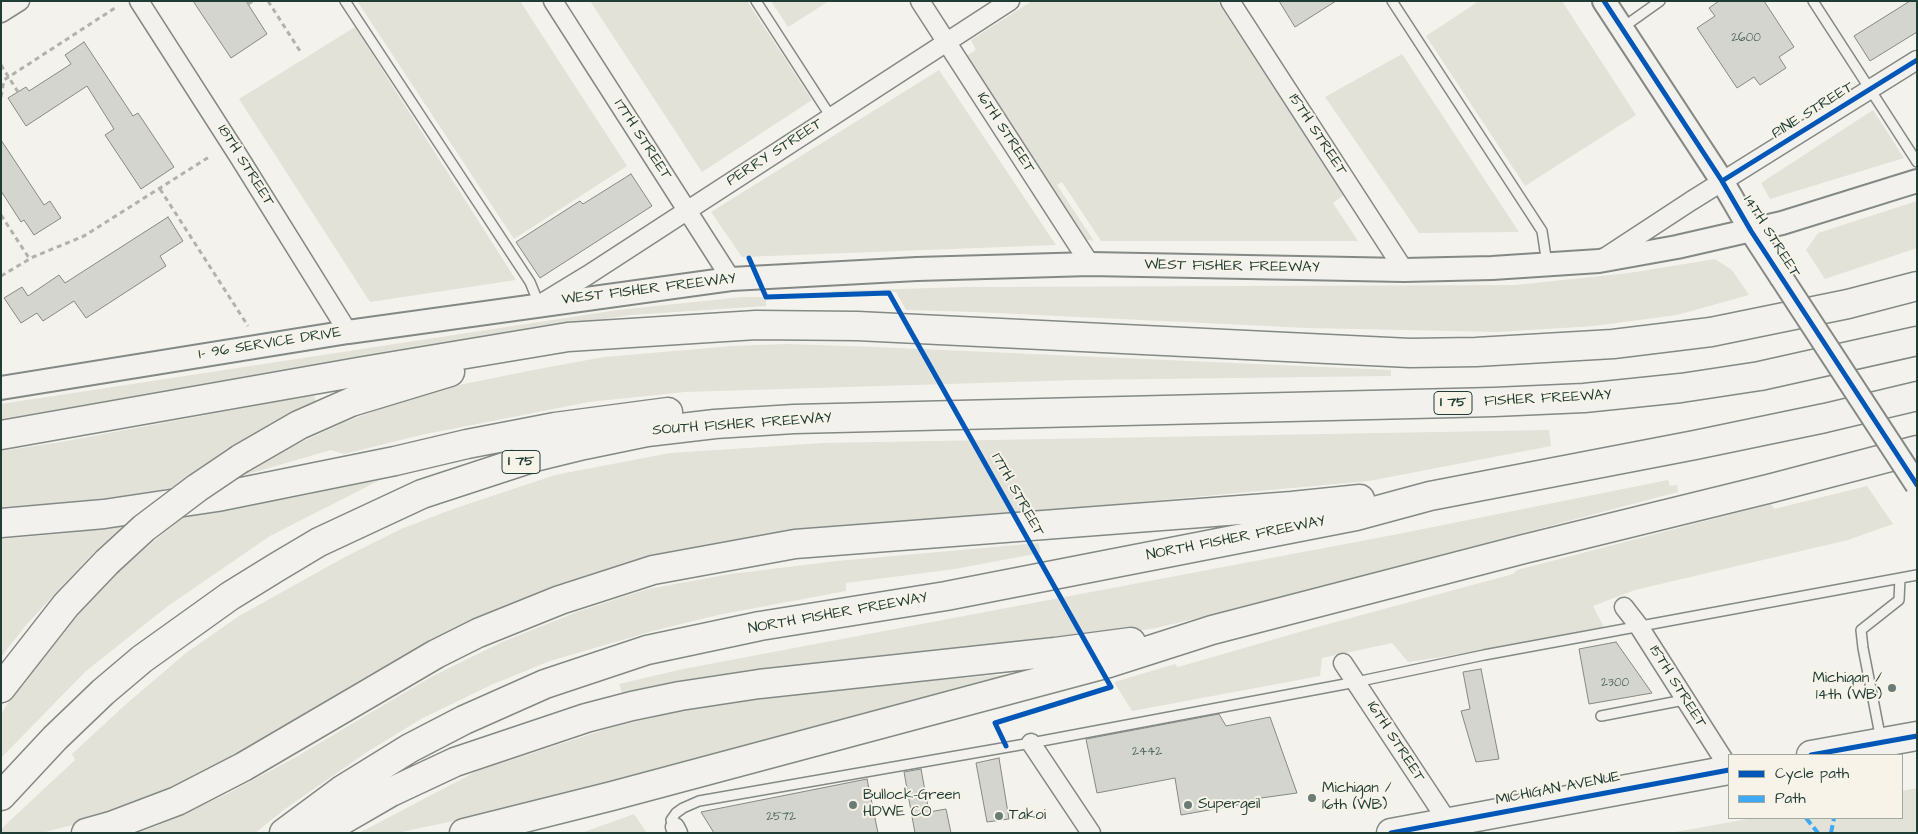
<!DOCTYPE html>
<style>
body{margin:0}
#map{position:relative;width:1918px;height:834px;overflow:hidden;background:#f4f2ec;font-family:"Architects Daughter",sans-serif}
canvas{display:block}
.frame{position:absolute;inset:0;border:2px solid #1f3d34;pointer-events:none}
.legend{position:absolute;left:1728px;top:754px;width:175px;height:65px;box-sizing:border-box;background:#f7f3e8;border:1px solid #a1aaa0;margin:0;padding:6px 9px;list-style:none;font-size:15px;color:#1f3d34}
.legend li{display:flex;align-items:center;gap:10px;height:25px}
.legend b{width:25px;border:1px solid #a1aaa0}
</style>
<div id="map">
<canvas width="1918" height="834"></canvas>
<div class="frame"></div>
<ul class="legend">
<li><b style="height:6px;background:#0057b8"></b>Cycle path</li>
<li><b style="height:6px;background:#3fa9f5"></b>Path</li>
</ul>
</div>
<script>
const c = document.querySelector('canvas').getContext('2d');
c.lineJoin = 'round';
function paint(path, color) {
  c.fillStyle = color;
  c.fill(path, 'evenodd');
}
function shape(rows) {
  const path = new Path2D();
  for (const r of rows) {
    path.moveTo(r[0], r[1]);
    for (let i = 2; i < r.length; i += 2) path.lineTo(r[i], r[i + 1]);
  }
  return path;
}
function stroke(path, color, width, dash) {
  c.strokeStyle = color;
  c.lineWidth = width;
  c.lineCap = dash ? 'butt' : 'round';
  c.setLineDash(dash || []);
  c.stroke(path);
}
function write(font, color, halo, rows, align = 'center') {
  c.font = font + ' "Architects Daughter",sans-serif';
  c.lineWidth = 4;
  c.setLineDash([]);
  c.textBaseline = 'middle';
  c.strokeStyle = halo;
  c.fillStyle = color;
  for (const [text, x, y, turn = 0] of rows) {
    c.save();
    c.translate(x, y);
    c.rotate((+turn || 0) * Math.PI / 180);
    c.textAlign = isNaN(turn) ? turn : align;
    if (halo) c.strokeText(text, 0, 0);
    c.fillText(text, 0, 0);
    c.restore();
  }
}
const green = shape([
 [357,1,520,1,627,166,514,239],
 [590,1,747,1,812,100,702,172],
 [771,1,829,1,788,27],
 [1032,1,1217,1,1344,195,1333,203,1358,241,1101,241,1062,182,1057,185,1094,241,1084,239,965,57,976,50,971,40],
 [1479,1,1562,1,1636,115,1525,186,1426,36],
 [355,27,516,280,370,302,239,99],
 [1402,54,1519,232,1419,233,1325,97],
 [939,70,1056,245,742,257,711,212],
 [1873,110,1904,158,1770,199,1761,183],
 [1917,201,1917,248,1825,279,1806,250,1818,233],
 [1715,259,1732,270,1749,295,1677,315,1594,326,1498,332,1308,328,975,312,906,310,896,292,832,293,832,291,966,287,1515,285,1629,273],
 [742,297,766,297,766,306,631,315,506,333,437,347,1,423,1,404,618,310],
 [787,344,876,347,1391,370,1391,376,1078,380,685,392,589,402,421,435,344,454,331,450,238,477,280,452,343,423,401,401,454,386,533,370,604,357,733,346],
 [314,395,316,403,225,453,175,487,125,496,50,504,1,507,1,451,61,442],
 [1549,430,1551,446,1369,481,974,517,662,554,558,584,446,633,360,680,225,763,140,801,85,822,41,833,1,833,1,829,75,760,72,754,125,705,186,653,239,616,345,557,401,529,453,509,555,475,670,453,823,443],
 [397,474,382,479,270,536,168,606,86,671,1,758,1,714,29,671,59,631,113,576,185,515,313,494,311,486],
 [1668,480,1670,486,1677,485,1678,492,1232,610,1156,628,1068,642,858,665,786,666,714,676,622,693,619,684,683,669,1393,535],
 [1867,486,1893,524,1848,540,1635,590,1593,606,1605,629,1480,651,1408,662,1392,643,1322,658,1320,676,1132,711,1114,682,1175,664,1178,667,1310,629,1513,574,1517,570,1771,504,1774,509],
 [125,524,93,553,27,624,1,657,1,539,70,533],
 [1039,543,1040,553,955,569,846,583,846,591,718,615,653,631,550,661,491,685,421,719,367,752,285,809,255,833,137,833,159,825,227,794,296,757,431,677,502,642,577,612,648,589,730,574,837,561],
 [1010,674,1012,682,506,810,397,833,359,833,477,771,610,728,687,709,859,684,902,683],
 [1917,788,1917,833,1670,833,1753,818,1902,818,1902,791],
 [634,814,647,833,581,833]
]);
const building = shape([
 [193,1,246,1,267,34,231,58,193,1],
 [1279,1,1336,1,1295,27,1279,1],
 [1719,1,1764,1,1794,47,1779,57,1786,68,1760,85,1754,77,1737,88,1697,28,1715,16,1709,8,1719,1],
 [1910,1,1917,1,1917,32,1870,61,1854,36,1910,1],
 [84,42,133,116,138,113,174,167,141,189,105,135,114,129,87,86,26,126,8,98,26,87,29,91,71,64,65,55,84,42],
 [1,140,44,205,50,201,61,218,34,235,24,220,21,222,1,191,1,140],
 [631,174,652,206,540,278,516,242,580,201,583,204,631,174],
 [168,217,183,241,160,256,166,266,86,318,74,301,43,321,37,313,21,323,4,298,22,287,28,296,59,275,65,283,168,217],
 [1616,642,1652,693,1589,704,1579,649,1616,642],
 [1481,669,1499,759,1476,762,1461,711,1470,709,1463,672,1481,669],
 [1219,714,1226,726,1270,717,1297,793,1254,799,1254,802,1181,815,1175,778,1097,793,1086,739,1219,714],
 [999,758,1009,819,987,822,976,763,999,758],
 [921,769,929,812,946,809,951,833,915,833,904,772,921,769],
 [867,779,878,833,714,833,701,812,867,779]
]);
const path = shape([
 [268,1,300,51],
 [248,4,253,1],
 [1,65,18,92],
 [1,97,4,80,118,6],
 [160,189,248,326],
 [1,215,29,258],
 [1,276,33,257,84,236,209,157]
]);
const service = shape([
 [345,1,530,282,539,304],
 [756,1,831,117],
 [1392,1,1542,231,1547,264],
 [1813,1,1917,162],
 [1622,28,1660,1],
 [1601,716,1684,700],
 [1881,740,1863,648,1861,630,1899,600,1900,578],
 [675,827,671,820,676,813,683,808,699,801,1031,743,1356,682,1484,655,1917,575]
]);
const minor = shape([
 [139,1,239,157,348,332],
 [553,1,731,279],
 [920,1,1090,264],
 [1230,1,1404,270],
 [1,13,20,1],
 [1604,258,1691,201,1917,60],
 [542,303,588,275,1010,1],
 [1624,607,1638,625,1729,768],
 [1343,663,1448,822],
 [1031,743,1091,833],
 [675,827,678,833]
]);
const tertiary = shape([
 [1604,1,1722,181,1751,231,1781,277],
 [1,388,348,332,731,279,917,269,1090,264,1404,270,1492,268,1599,261,1677,247,1782,223,1917,181]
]);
const primary = shape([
 [1811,755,1917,736],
 [1391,833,1729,770]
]);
const motorway = shape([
 [1,435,364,371,568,337,756,325,857,326,1410,353,1476,352,1613,344,1711,332,1848,304,1917,286],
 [240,459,299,425,351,402,450,372],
 [1,523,104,514,217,497,395,461,467,444,555,427,668,412],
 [1,688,66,605,107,562],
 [1,796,55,738,103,692,142,659,230,596,277,567,319,542,422,494,535,457,584,445,647,432,715,424,794,419,1494,402,1584,398,1681,388,1760,376,1917,341],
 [86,833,111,826,177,801,243,767,436,654,478,633,560,600,653,570,795,544,1292,506,1360,499],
 [284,833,342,790,410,748,464,720,545,684,647,650,760,626,946,596,1356,516,1430,496,1695,445,1825,418,1917,396],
 [320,833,391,792,455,762,586,718,632,706,680,696,759,684,1055,652,1131,642],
 [464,833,612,796,1109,663,1212,630,1524,549,1772,488,1917,450]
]);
const tertiaryBridge = shape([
 [1781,277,1917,485]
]);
const motorwayBridge = shape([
 [107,562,144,528,197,488,240,459]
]);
const quiet = shape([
 [1806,818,1818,833],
 [1831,833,1834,818]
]);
const cycleway = shape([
 [1604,1,1722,181,1751,231,1917,485],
 [1722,181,1917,60],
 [749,258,766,297,889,293,1111,687,995,723,1006,746],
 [1811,755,1917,736],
 [1391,833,1729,770]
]);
const markers = [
 [1892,688,5,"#6a7c74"],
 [1312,798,5,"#6a7c74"],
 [853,805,5,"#6a7c74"],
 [1188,805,5,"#6a7c74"],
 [999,816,5,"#6a7c74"]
];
const numberNames = [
 ["2600",1746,38],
 ["2300",1615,683],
 ["2442",1147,752],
 ["2572",781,817]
];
const shields = [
 [1453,403,38],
 [521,462,38]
];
const shieldNames = [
 ["I 75",1453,403],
 ["I 75",521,462]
];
const streetNames = [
 ["PINE STREET",1813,111,-32],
 ["16TH STREET",1005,133,57],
 ["15TH STREET",1317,135,57],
 ["17TH STREET",642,140,57],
 ["PERRY STREET",775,153,-33],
 ["18TH STREET",245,166,58],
 ["14TH STREET",1771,237,58],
 ["WEST FISHER FREEWAY",1232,267,1],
 ["WEST FISHER FREEWAY",649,290,-7],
 ["I- 96 SERVICE DRIVE",270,344,-9],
 ["FISHER FREEWAY",1548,399,-3],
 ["SOUTH FISHER FREEWAY",742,425,-4],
 ["17TH STREET",1017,495,61],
 ["NORTH FISHER FREEWAY",1236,539,-11],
 ["NORTH FISHER FREEWAY",838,614,-10],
 ["15TH STREET",1677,687,58],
 ["16TH STREET",1395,742,57],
 ["MICHIGAN AVENUE",1558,789,-11]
];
const poiNames = [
 ["Michigan /",1882,679,"right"],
 ["14th (WB)",1882,696,"right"],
 ["Michigan /",1322,789],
 ["16th (WB)",1322,806],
 ["Bullock-Green",863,796],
 ["HDWE CO",863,813],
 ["Supergeil",1198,805],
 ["Takoi",1009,816]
];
paint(green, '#e2e2d9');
paint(building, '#d5d5d0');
stroke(building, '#848985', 1);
stroke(service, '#848985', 12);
stroke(minor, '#848985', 21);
stroke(tertiary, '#848985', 26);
stroke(primary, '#848985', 31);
stroke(motorway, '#848985', 31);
stroke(path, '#b0b2ae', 3, [5, 4]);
stroke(service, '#f2f1ed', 9);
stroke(minor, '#f2f1ed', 18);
stroke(tertiary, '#f2f1ed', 22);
stroke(primary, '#f2f1ed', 28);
stroke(motorway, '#f2f1ed', 28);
stroke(tertiaryBridge, '#848985', 26, []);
stroke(motorwayBridge, '#848985', 31, []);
stroke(tertiaryBridge, '#f2f1ed', 22);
stroke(motorwayBridge, '#f2f1ed', 28);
stroke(quiet, '#3fa9f5', 4, [8, 4]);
stroke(cycleway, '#0057b8', 5);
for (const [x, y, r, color] of markers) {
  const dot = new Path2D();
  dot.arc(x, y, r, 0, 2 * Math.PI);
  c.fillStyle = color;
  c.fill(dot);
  stroke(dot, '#f7f3e8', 2);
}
write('12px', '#4c635b', null, numberNames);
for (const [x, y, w] of shields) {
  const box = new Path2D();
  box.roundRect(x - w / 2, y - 11.5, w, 23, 4);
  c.fillStyle = '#f7f3e8';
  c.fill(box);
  stroke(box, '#1f3d34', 1);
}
write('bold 14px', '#1f3d34', null, shieldNames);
write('15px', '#1f3d34', '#f7f3e8', streetNames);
write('15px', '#1f3d34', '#f7f3e8', poiNames, 'left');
</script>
